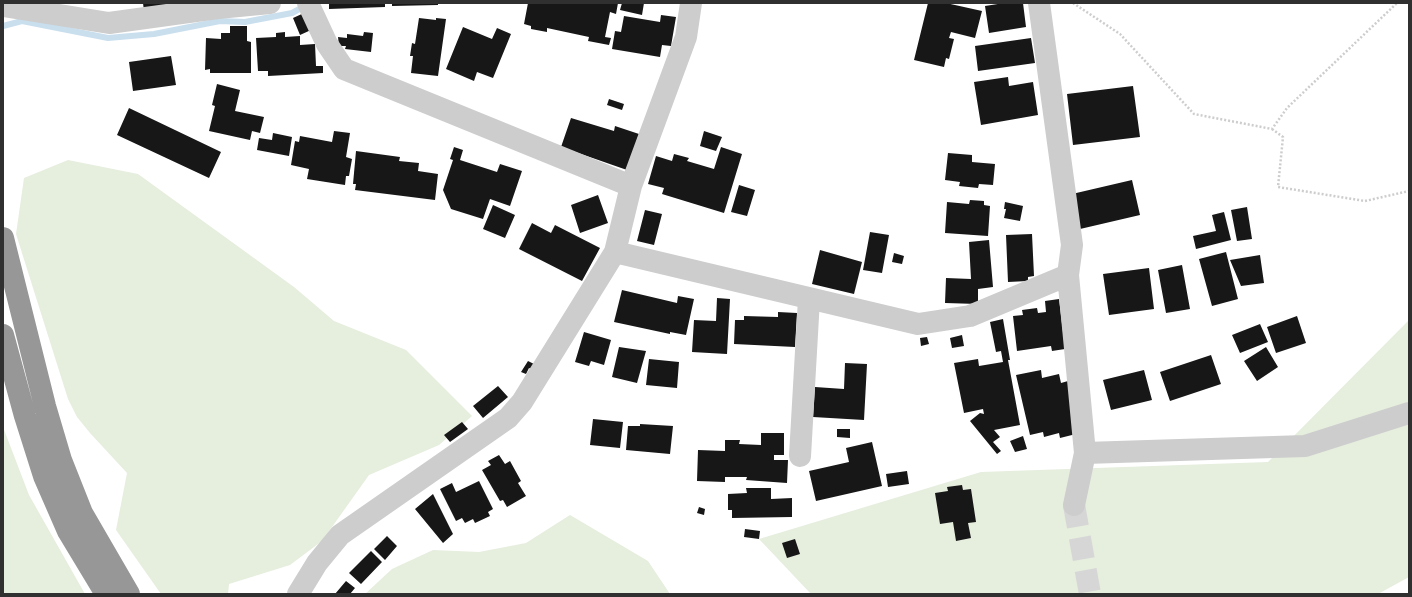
<!DOCTYPE html>
<style>
body{margin:0}
#map{position:relative;width:1412px;height:597px;overflow:hidden;background:#fff;font-family:Cabin,sans-serif}
canvas{display:block}
.frame{position:absolute;inset:0;border:4px solid #303030;pointer-events:none}
</style>
<div id="map">
<canvas width="1412" height="597"></canvas>
<div class="frame"></div>
</div>
<script>
const c = document.querySelector('canvas').getContext('2d');
c.lineJoin = 'round';
function paint(path, color) {
  c.fillStyle = color;
  c.fill(path, 'evenodd');
}
function shape(rows) {
  const path = new Path2D();
  for (const r of rows) {
    path.moveTo(r[0], r[1]);
    for (let i = 2; i < r.length; i += 2) path.lineTo(r[i], r[i + 1]);
  }
  return path;
}
function stroke(path, color, width, dash) {
  c.strokeStyle = color;
  c.lineWidth = width;
  c.lineCap = dash ? 'butt' : 'round';
  c.setLineDash(dash || []);
  c.stroke(path);
}
const green = shape([
 [68,160,138,174,294,287,334,321,406,350,472,416,439,445,369,475,322,541,290,565,229,584,228,594,161,594,116,530,127,473,90,433,77,417,68,399,16,234,24,178],
 [1409,320,1409,577,1378,594,811,594,759,539,981,472,1268,462],
 [3,427,29,495,85,594,3,594],
 [570,515,648,561,670,594,365,594,392,569,433,550,479,552,526,543]
]);
const stream = shape([
 [3,26,22,21,108,38,154,34,220,21,245,22,292,13,305,6]
]);
const building = shape([
 [143,3,175,3,144,11],
 [329,3,385,3,385,7,329,9],
 [392,3,438,3,438,5,392,6],
 [528,3,618,3,616,14,610,12,605,37,611,38,609,45,588,41,589,37,547,28,547,32,531,29,531,26,524,24],
 [622,3,644,3,642,15,620,10],
 [928,3,946,3,982,11,975,38,951,32,949,38,954,39,949,59,946,58,944,67,914,60],
 [1004,3,1023,3,1026,27,989,33,985,6],
 [304,13,311,30,300,35,293,18],
 [661,15,676,17,671,46,662,45,660,57,612,49,615,31,621,32,624,16,660,22],
 [419,18,436,20,436,18,446,19,438,76,411,73,413,56,410,56,412,43,415,44],
 [230,26,247,26,247,41,251,42,251,73,210,73,210,69,205,70,206,38,221,39,221,33,230,33],
 [463,27,492,39,497,28,511,34,493,78,477,72,474,81,446,69],
 [285,32,285,37,300,36,300,45,315,44,316,66,323,66,323,73,268,76,268,71,258,71,256,38,276,37,276,33],
 [364,32,373,33,371,52,345,49,346,46,339,46,338,37,347,38,347,34,363,36],
 [1031,38,1035,63,978,71,975,46],
 [171,56,176,85,133,91,129,62],
 [1008,77,1009,86,1033,82,1038,115,981,125,974,82],
 [217,84,240,90,235,111,264,117,260,133,252,131,250,140,209,131,215,106,212,105],
 [1133,86,1140,137,1073,145,1067,94],
 [609,99,624,104,622,110,607,105],
 [129,108,221,152,209,178,117,135],
 [571,118,614,131,615,126,639,134,627,170,561,147],
 [334,131,350,133,346,157,352,159,349,176,346,176,345,185,307,179,309,169,291,165,295,141,299,142,300,136,332,142],
 [704,131,722,137,716,151,700,146],
 [273,133,292,137,289,156,257,150,259,138,272,140],
 [454,147,463,150,460,160,497,172,500,164,522,171,510,206,490,199,483,219,451,209,443,190,453,160,450,159],
 [721,147,742,154,724,213,662,194,664,188,648,184,656,156,672,161,674,154,689,158,687,161,714,169],
 [356,151,400,157,399,161,419,163,418,171,438,174,435,200,355,190,356,184,353,184],
 [948,153,972,155,972,162,995,164,993,185,979,184,978,188,959,186,960,182,945,180],
 [1132,180,1140,215,1080,229,1072,194],
 [739,185,755,190,747,216,731,212],
 [598,195,608,223,580,233,571,205],
 [970,200,984,201,984,205,990,206,988,236,945,233,947,202,969,204],
 [1005,202,1023,206,1020,221,1004,218,1006,209,1004,209],
 [493,205,515,215,505,238,483,229],
 [1247,207,1252,239,1237,241,1231,210],
 [645,210,662,214,654,245,637,241],
 [1224,212,1231,240,1196,249,1193,236,1216,231,1212,215],
 [532,223,551,233,555,225,600,248,582,281,519,249],
 [870,232,889,235,882,273,863,270],
 [1032,234,1034,276,1028,277,1028,281,1008,282,1006,235],
 [989,240,993,287,978,289,978,304,945,303,946,278,971,279,969,242],
 [820,250,862,262,854,294,812,284],
 [1226,252,1238,299,1212,306,1199,259],
 [894,253,904,256,902,264,892,262],
 [1260,255,1264,283,1241,286,1230,260],
 [1182,265,1190,309,1166,313,1158,270],
 [1149,268,1154,309,1109,315,1103,274],
 [622,290,677,303,678,296,694,299,686,335,670,332,670,334,614,322],
 [717,298,730,299,727,354,692,352,694,320,716,321],
 [1059,299,1065,349,1052,351,1051,346,1017,351,1013,316,1023,315,1022,310,1037,308,1038,313,1046,312,1045,301],
 [778,312,797,313,795,347,734,344,735,320,744,320,744,316,778,317],
 [1297,316,1306,343,1276,353,1267,327],
 [1003,319,1010,360,1008,360,1020,425,994,430,1000,437,993,442,1001,451,997,454,970,421,980,413,984,414,983,409,964,413,954,363,978,359,979,366,1003,362,1001,351,996,352,990,322],
 [1260,324,1268,342,1240,353,1232,335],
 [584,332,611,340,604,365,591,361,589,366,575,362],
 [962,335,964,346,952,348,950,338],
 [927,337,929,344,921,346,920,338],
 [619,347,646,351,637,383,612,377],
 [1266,347,1278,367,1257,381,1244,361],
 [1211,355,1221,384,1170,401,1160,372],
 [649,359,679,362,677,388,646,385],
 [528,361,536,365,533,370,529,368,526,374,521,372],
 [845,363,867,364,864,420,813,417,815,387,844,389],
 [1041,370,1042,378,1059,374,1061,383,1068,381,1080,433,1060,438,1059,433,1044,437,1043,432,1030,435,1016,375],
 [1144,370,1152,400,1111,410,1103,380],
 [498,386,508,397,483,418,473,406],
 [593,419,623,422,620,448,590,445],
 [462,422,468,429,450,442,444,435],
 [640,424,673,426,670,454,626,450,628,426,640,426],
 [837,429,850,429,850,438,837,437],
 [761,433,784,433,784,455,774,455,774,460,788,460,787,483,746,480,747,477,725,477,725,482,697,481,698,450,725,451,725,440,740,440,739,444,761,445],
 [1023,436,1027,449,1015,452,1010,441],
 [872,442,882,486,816,501,809,471,849,462,846,448],
 [499,455,505,464,510,461,521,481,518,483,526,496,507,507,503,500,500,501,482,470,491,465,488,461],
 [907,471,909,484,888,487,886,474],
 [479,481,493,509,488,512,490,516,475,523,473,519,465,523,462,518,456,521,440,489,452,483,456,492],
 [962,485,963,490,971,489,976,522,968,523,971,538,956,541,953,522,940,524,935,493,948,491,947,487],
 [746,488,771,488,771,499,792,498,792,517,732,518,732,510,728,510,728,494,747,493],
 [433,494,453,534,443,543,415,509],
 [699,507,705,509,704,515,697,513],
 [745,529,760,531,759,539,744,537],
 [387,536,397,546,385,560,374,549],
 [795,539,800,554,787,558,782,543],
 [371,551,382,562,361,584,349,573],
 [346,581,355,588,350,594,335,594]
]);
const minorTunnel = shape([
 [1074,505,1090,594]
]);
const path = shape([
 [1073,3,1120,34,1194,114,1272,129,1287,108,1397,3],
 [1272,129,1283,137,1278,187,1365,201,1409,191]
]);
const minor = shape([
 [308,3,327,44,344,69,631,186],
 [1039,3,1072,245,1068,275,1085,453,1074,505],
 [3,6,109,23,218,8,270,3],
 [615,252,918,324,970,316,1068,275],
 [1085,453,1305,446,1409,413],
 [800,456,809,299],
 [298,594,317,563,340,535,508,418,522,402,615,252,631,186,686,37,691,3]
]);
const motorway = shape([
 [3,238,45,406,61,460,82,513,129,594],
 [3,335,25,416,44,476,68,531,106,594]
]);
paint(green, '#e6eede');
stroke(stream, '#c9dfee', 6);
paint(building, '#171717');
stroke(minorTunnel, '#d6d6d6', 22, [22, 11]);
stroke(path, '#cdcdcd', 2.5, [2, 2]);
stroke(minor, '#cdcdcd', 22);
stroke(motorway, '#979797', 22);
</script>
